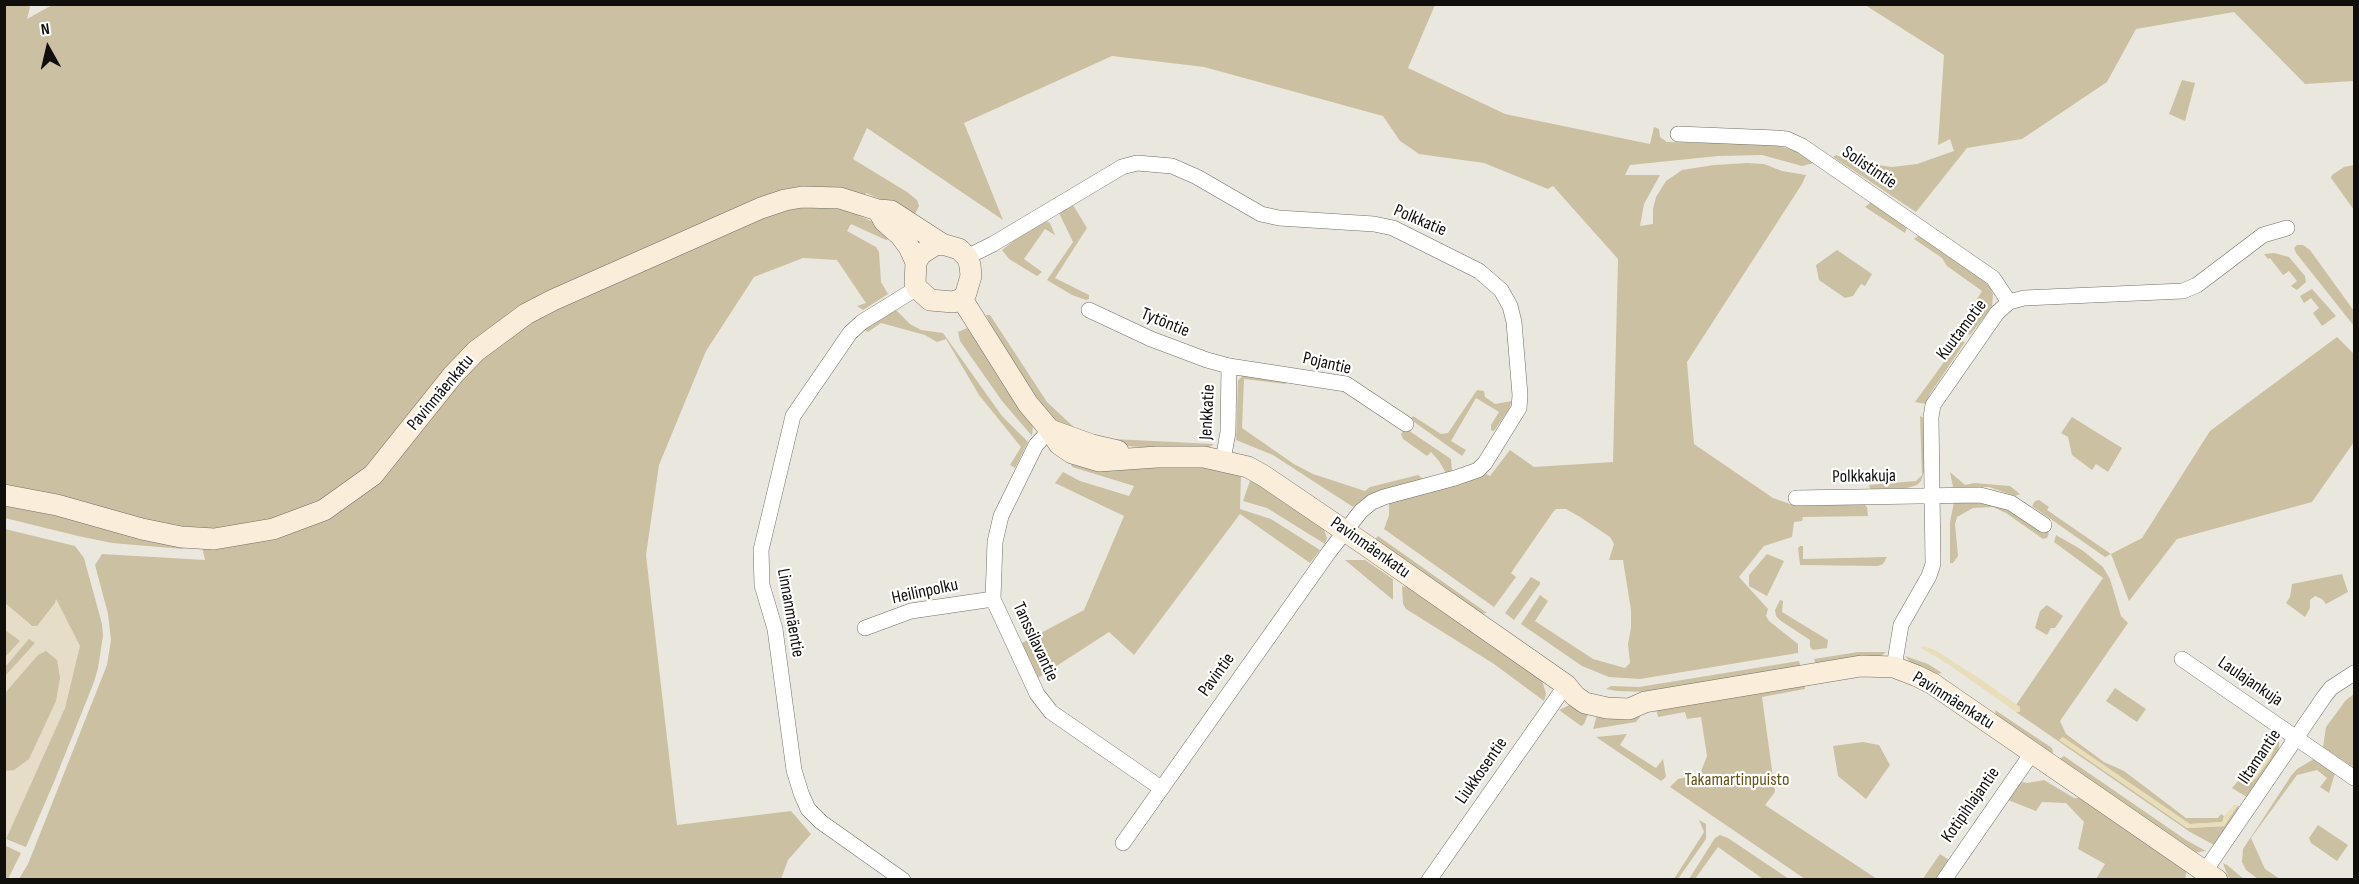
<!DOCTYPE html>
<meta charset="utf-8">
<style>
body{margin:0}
#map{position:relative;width:2359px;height:884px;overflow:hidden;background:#eae7df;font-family:"Sofia Sans Condensed",sans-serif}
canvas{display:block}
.frame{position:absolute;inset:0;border:6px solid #100f0c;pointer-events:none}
.north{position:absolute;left:18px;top:18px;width:60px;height:60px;-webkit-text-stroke:4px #fff;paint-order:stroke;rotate:352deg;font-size:16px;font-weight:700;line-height:24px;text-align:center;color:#100f0c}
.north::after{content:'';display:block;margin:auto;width:21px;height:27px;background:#100f0c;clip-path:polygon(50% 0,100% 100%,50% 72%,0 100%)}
</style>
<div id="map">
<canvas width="2359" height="884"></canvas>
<div class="frame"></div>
<div class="north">N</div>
</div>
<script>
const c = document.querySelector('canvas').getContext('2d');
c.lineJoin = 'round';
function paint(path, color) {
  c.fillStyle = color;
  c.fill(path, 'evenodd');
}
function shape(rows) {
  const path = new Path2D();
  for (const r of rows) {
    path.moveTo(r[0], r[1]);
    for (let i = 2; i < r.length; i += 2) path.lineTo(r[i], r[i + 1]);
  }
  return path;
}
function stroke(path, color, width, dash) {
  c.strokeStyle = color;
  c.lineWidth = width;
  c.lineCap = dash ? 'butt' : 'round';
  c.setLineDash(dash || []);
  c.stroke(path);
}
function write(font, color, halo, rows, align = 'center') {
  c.font = font + ' "Sofia Sans Condensed",sans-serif';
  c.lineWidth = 4.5;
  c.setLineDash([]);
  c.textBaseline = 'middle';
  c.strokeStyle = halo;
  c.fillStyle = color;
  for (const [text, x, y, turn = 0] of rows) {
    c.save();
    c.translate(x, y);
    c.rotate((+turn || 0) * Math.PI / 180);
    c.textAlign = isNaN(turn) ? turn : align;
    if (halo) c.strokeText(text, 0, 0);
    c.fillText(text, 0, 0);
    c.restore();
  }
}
const education = shape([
 [55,597,80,646,74,677,65,708,5,841,5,603,31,626]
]);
const green = shape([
 [54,4,1435,5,1408,68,1505,114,1650,144,1654,127,1659,129,1660,137,1667,142,1773,144,1795,151,1814,163,1802,166,1762,155,1718,156,1630,165,1625,175,1660,175,1644,204,1640,226,1653,224,1653,209,1656,197,1666,181,1682,170,1714,165,1747,163,1764,164,1782,171,1806,175,1802,184,1687,362,1694,444,1773,498,1796,506,1864,504,1867,507,1868,516,1803,517,1802,521,1794,522,1792,537,1764,546,1739,577,1768,609,1766,616,1769,621,1798,644,1798,653,1640,679,1609,677,1582,666,1521,624,1540,595,1548,601,1535,621,1593,659,1625,668,1630,663,1628,644,1631,628,1631,610,1623,560,1609,560,1614,544,1610,537,1580,517,1566,509,1556,509,1553,512,1511,573,1516,577,1494,607,1384,529,1389,515,1389,503,1479,478,1486,474,1490,476,1510,450,1534,467,1613,462,1618,259,1553,186,1548,189,1484,163,1419,154,1400,141,1383,116,1204,67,1112,56,964,123,1003,220,867,128,853,159,907,192,917,200,919,206,914,216,896,206,866,193,856,214,875,223,889,239,886,240,851,224,847,231,876,247,879,252,881,282,888,294,863,310,857,306,866,303,837,260,803,258,754,277,706,351,659,465,646,555,677,825,791,811,811,834,788,860,781,879,19,879,28,864,107,665,111,640,108,614,95,565,102,554,205,560,198,529,183,528,5,486,4,5,28,5,30,7,27,19],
 [1865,5,2354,5,2354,81,2305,84,2234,12,2136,29,2107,82,2022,139,1967,148,1916,212,1833,157,1836,155,1855,162,1892,167,1917,164,1954,151,1950,139,1938,145,1944,55],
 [2182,80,2195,83,2185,121,2169,114],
 [2354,165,2354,210,2331,178,2332,175,2344,167],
 [1871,202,1907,227,1905,233,1865,207],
 [1073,205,1087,228,1055,278,1089,295,1089,299,1086,300,1072,295,1047,280,1073,242,1059,213],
 [1046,221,1050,223,1055,235,1045,229,1024,259,1042,272,1037,276,1009,259,1002,250,1016,239],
 [1920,235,1984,280,1989,286,1993,294,1992,307,1970,335,1958,329,1982,291,1947,266,1942,258,1914,239],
 [2297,245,2303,245,2310,250,2354,311,2354,326,2296,253,2294,248],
 [1837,250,1872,274,1865,286,1861,284,1853,296,1845,298,1819,280,1816,265],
 [2274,253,2289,257,2305,276,2306,282,2297,290,2291,286,2297,281,2289,271,2283,275,2270,258,2268,259,2264,254],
 [2312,289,2336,316,2322,326,2313,313,2319,308,2311,298,2304,303,2300,296],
 [896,310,910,324,921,330,943,333,1002,416,1028,442,1015,468,1010,465,1021,447,979,395,946,339,937,342,925,335,881,323,868,332,863,329],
 [986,315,990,315,1047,402,1078,431,1061,425,1038,403,999,341],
 [967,328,983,349,1033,424,1032,436,1002,401,960,341,958,332],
 [2337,337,2354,354,2354,442,2312,502,2177,539,2129,601,2111,554,2105,557,2032,506,2035,501,2039,500,2049,507,2047,510,2111,554,2142,538,2210,431],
 [1960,340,1965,342,1930,394,1926,404,1915,402],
 [1248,375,1287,381,1286,384,1244,379,1242,428,1294,464,1313,474,1365,491,1370,487,1418,475,1423,479,1367,496,1353,507,1273,455,1236,440,1238,381,1242,376],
 [1477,390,1484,391,1485,397,1495,404,1512,401,1509,409,1494,431,1491,430,1491,425,1499,412,1476,398,1451,441,1466,450,1462,456,1410,419,1413,416,1441,434,1448,433],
 [1920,416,1924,418,1925,468,1921,481,1917,485,1907,488,1870,489,1869,485,1916,481,1922,475],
 [2072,417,2122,448,2108,472,2096,464,2092,470,2072,455,2068,437,2061,433],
 [1405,428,1451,459,1452,471,1446,473,1439,461,1431,452,1427,456,1403,439,1401,434],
 [1087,433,1113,439,1214,444,1207,449,1141,447,1113,445],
 [1073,461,1186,464,1241,474,1240,509,1271,519,1320,550,1310,563,1240,514,1134,655,1109,632,1038,678,1022,643,1084,610,1124,516,1055,483,1063,472,1080,481,1129,496,1134,486,1072,467,1071,464],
 [1950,472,1965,485,1974,483,2010,486,2020,494,2015,496,1989,487,1953,487],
 [1251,478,1322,524,1327,538,1325,544,1267,508,1243,501],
 [1954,502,1998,504,2049,533,2047,538,2043,539,2006,513,1993,507,1973,508,1957,517,1955,524,1958,556,1953,563,1950,563,1950,522],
 [5,506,46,511,184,546,183,549,112,543,78,536,5,518],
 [5,529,75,546,84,558,102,624,103,636,98,668,94,682,54,782,26,847,6,839,65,708,80,646,56,599,55,603,37,626,32,626,5,603],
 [2056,535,2082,550,2103,567,2110,579,2121,616,2128,623,2060,721,2066,734,2104,762,2124,771,2186,818,2218,818,2221,814,2224,816,2223,822,2190,824,2184,821,2063,738,2060,740,2187,828,2224,826,2238,805,2239,810,2214,845,2190,832,2016,712,2020,712,2020,707,2016,705,2103,578,2054,542],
 [1378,536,1487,613,1479,614,1374,541],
 [1800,546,1803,546,1803,559,1887,557,1883,564,1878,566,1800,565,1798,548],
 [1767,554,1784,561,1767,596,1749,586,1749,575],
 [1345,560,1365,560,1393,579,1393,600],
 [2342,574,2348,592,2326,604,2322,599,2315,596,2310,600,2310,608,2305,617,2286,603,2290,597,2292,584],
 [1531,577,1540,582,1540,584,1514,620,1505,613],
 [1407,582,1542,680,1546,694,1544,701,1494,664,1406,609,1403,604,1402,586,1405,587],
 [1780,600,1783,601,1782,612,1828,640,1827,648,1813,650,1810,647,1810,640,1781,621,1776,616,1775,610],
 [2047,605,2063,616,2055,628,2051,628,2047,635,2035,628,2040,611],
 [4,629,20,641,5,657,4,657],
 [29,639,35,643,5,676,5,667],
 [46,651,57,660,60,678,56,701,29,759,14,770,5,771,5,693,38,655],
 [1858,652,1886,652,1880,657,1816,665,1814,659],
 [1905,656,1928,664,1942,673,1932,675,1912,664],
 [1799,661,1801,668,1651,692,1617,691,1606,689,1611,686,1639,687],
 [1804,683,1805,689,1762,697,1775,792,1765,805,1877,879,1805,879,1670,787,1678,779,1700,774,1707,756,1701,717,1687,719,1685,712,1658,717,1656,709],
 [2115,688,2146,709,2137,722,2106,701],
 [2354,694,2354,768,2323,747,2326,727,2346,700],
 [1570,705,1589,712,1584,724,1581,726,1559,710],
 [1995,710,2052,748,2053,752,2051,757,1996,719],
 [1598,712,1637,712,1640,717,1636,722,1593,729],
 [1627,734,1620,745,1656,768,1663,759,1666,777,1661,781,1596,737],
 [2279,740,2279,750,2247,797,2232,788,2258,758,2261,763,2247,782,2252,782],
 [1863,742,1879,745,1890,765,1866,799,1838,776,1833,746],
 [2064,756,2186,840,2206,851,2193,853,2058,760],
 [2314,759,2335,773,2329,793,2320,787,2327,778,2317,770,2297,775,2251,838,2265,869,2280,879,2258,879,2246,870,2242,862,2243,849,2291,776,2297,769],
 [2044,780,2074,798,2085,798,2187,867,2185,879,2096,879,2105,864,2078,849,2084,822,2066,803,2042,802,2036,811,2008,800,2021,782,2027,783],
 [1699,820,1706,824,1706,839,1678,879,1674,879,1704,832],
 [2318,825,2348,845,2337,861,2311,843,2309,838],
 [1720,835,1728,838,1789,879,1763,879,1718,847,1695,879,1689,879,1715,838],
 [4,845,21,853,8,879,5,879],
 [1940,854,1949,860,1935,879,1922,880],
 [2223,863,2227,865,2244,879,2232,879,2228,877]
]);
const sand = shape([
 [1923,646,1935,650,1979,678,2020,707,2020,712,2016,712,1948,664,1921,648],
 [2063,737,2190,824,2222,822,2224,816,2234,805,2238,805,2224,826,2188,828,2059,740],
 [2276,744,2270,759,2257,777,2252,782,2246,782]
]);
const street = shape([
 [1678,134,1776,138,1787,139,1802,146,1993,278,2009,302],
 [967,257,993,244,1122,167,1137,163,1172,166,1197,177,1261,214,1279,218,1374,224,1393,228,1479,271,1501,290,1510,306,1514,322,1520,395,1519,408,1485,463,1478,470,1455,478,1384,497,1372,502,1361,511,1329,552,1123,843],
 [1089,310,1151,339,1207,360,1229,366,1346,384,1406,424],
 [1050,430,1036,445,1001,516,995,542,993,599,1037,694,1051,712,1161,788],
 [1223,460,1228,432,1229,366],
 [1796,498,1980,495,2011,503,2044,525],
 [865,628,911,611,993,599],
 [2182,659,2354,778],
 [1894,667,1901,625,1929,576,1933,564,1931,417,1933,405,1997,313,2009,302,2024,298,2183,291,2197,285,2263,235,2287,228],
 [2205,871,2324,697,2331,688,2354,673],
 [903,880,821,822,808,809,801,793,794,770,775,629,762,585,761,550,793,416,850,333,862,322,917,288],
 [1429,880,1566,685],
 [1944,880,2032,753]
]);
const secondary = shape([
 [878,210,884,221,900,235,909,247,916,262],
 [942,244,959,249,967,257,970,265,971,276,966,293,962,299,953,302,930,300,917,288,915,283,916,262,921,254,935,245,942,244],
 [962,299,1028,404,1050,430,1059,444,1072,453,1099,461,1157,457,1204,457,1248,467,1264,476,1367,546,1566,685,1575,696,1585,703,1607,708,1629,709,1645,702,1861,666,1894,667,1917,676,1933,684,2217,880],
 [1053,431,1092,445,1118,451],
 [4,495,57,505,142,529,181,537,214,539,273,529,324,510,373,475,453,375,476,351,526,314,553,300,761,208,785,200,802,197,840,198,878,210,891,211,942,244]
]);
const streetNames = [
 ["Solistintie",1869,168,34],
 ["Polkkatie",1420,221,23],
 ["Tytöntie",1165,323,22],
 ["Kuutamotie",1962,330,-53],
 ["Pojantie",1327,364,13],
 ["Pavinmäenkatu",441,393,-50],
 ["Jenkkatie",1208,412,-87],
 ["Polkkakuja",1864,477,-1],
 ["Pavinmäenkatu",1370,548,35],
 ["Heilinpolku",925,592,-12],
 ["Linnanmäentie",790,613,80],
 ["Tanssilavantie",1035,642,65],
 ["Pavintie",1217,675,-54],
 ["Laulajankuja",2250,682,34],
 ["Pavinmäenkatu",1953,701,32],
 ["Iltamantie",2260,757,-56],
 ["Liukkosentie",1482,771,-55],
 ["Kotipihlajantie",1971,805,-55]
];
const parkNames = [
 ["Takamartinpuisto",1737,780]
];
paint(education, '#e5ddc8');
paint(green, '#ccc0a2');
paint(sand, '#e8deb9');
stroke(street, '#716e67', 16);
stroke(secondary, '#716e67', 22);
stroke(street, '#fff', 15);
stroke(secondary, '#faedd9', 21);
write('18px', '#100f0c', '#fff', streetNames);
write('18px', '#685418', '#fff', parkNames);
</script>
